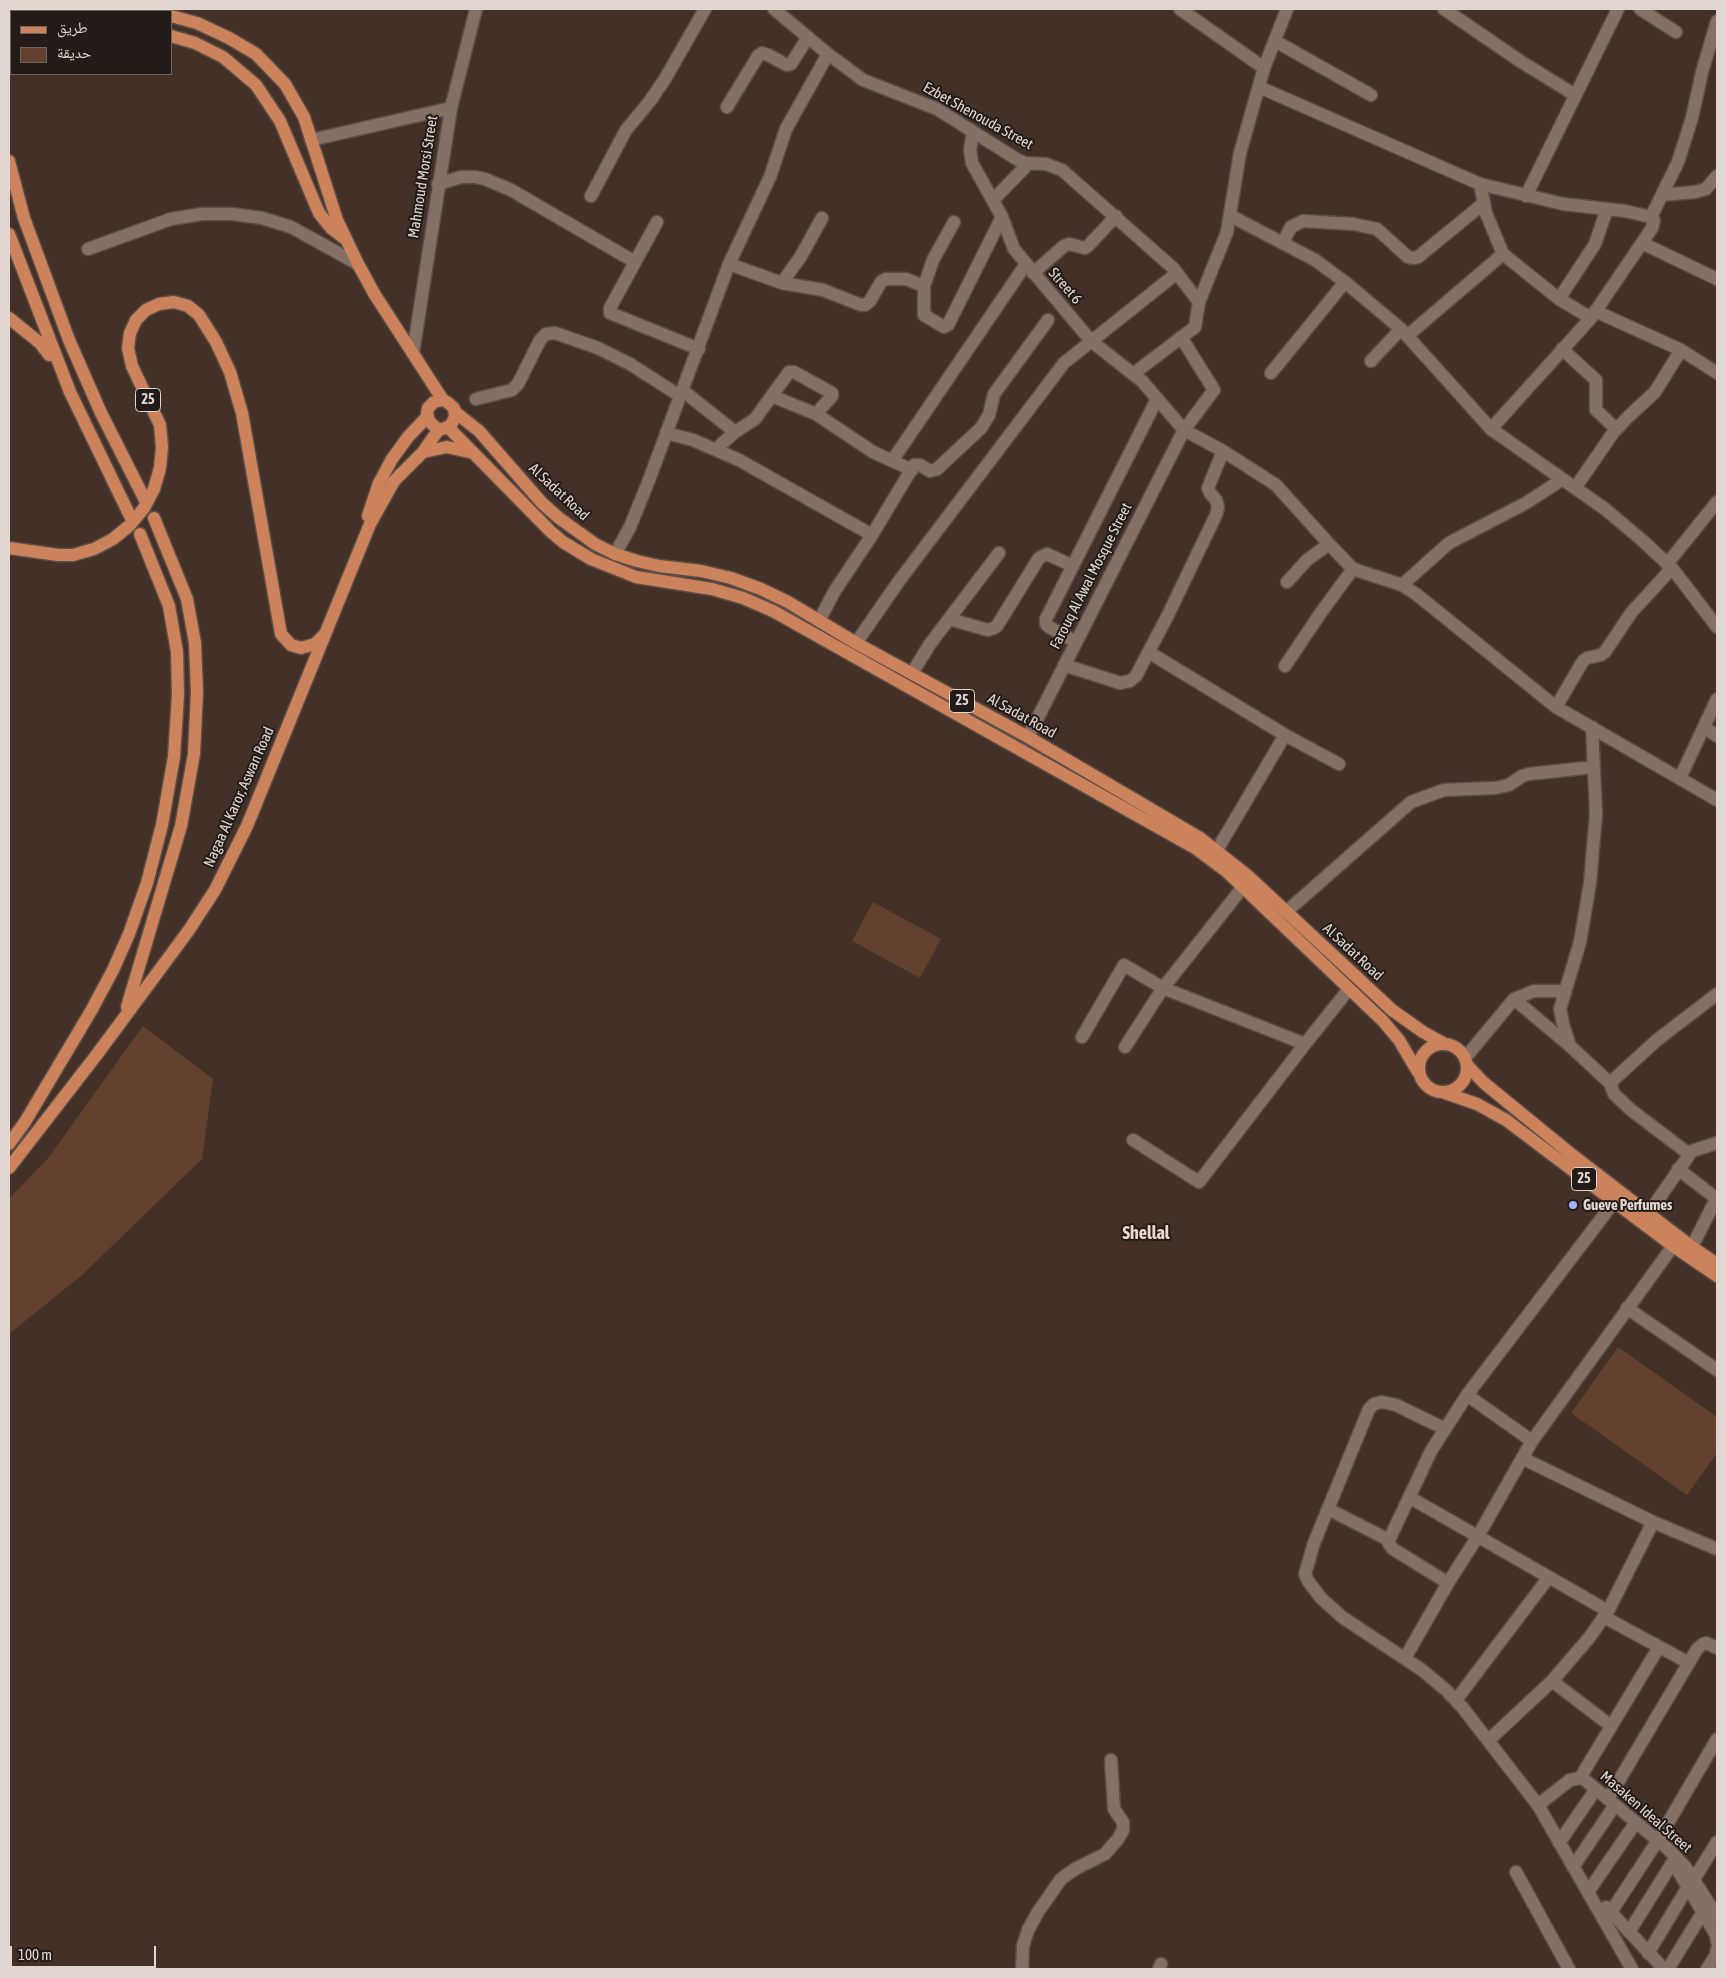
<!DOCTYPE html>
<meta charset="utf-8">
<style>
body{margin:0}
#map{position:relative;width:1726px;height:1978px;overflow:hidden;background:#433128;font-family:"Asap Condensed","Noto Naskh Arabic",sans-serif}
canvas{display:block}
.frame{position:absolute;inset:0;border:10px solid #e2d6d0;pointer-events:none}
.legend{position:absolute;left:10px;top:10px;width:162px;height:65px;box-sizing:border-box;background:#231b17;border:1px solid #6f6661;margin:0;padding:6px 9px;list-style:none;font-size:15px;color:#e2d6d0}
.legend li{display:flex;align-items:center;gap:10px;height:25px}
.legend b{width:25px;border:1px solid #6f6661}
.scale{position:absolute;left:10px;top:1946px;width:146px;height:22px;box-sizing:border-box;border:2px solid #e2d6d0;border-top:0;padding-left:6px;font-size:15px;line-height:18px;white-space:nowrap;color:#e2d6d0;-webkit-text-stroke:4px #231b17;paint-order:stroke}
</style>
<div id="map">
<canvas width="1726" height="1978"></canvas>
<div class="frame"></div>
<ul class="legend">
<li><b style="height:6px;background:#cc835c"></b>طريق</li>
<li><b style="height:14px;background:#63402e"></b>حديقة</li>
</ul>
<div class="scale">100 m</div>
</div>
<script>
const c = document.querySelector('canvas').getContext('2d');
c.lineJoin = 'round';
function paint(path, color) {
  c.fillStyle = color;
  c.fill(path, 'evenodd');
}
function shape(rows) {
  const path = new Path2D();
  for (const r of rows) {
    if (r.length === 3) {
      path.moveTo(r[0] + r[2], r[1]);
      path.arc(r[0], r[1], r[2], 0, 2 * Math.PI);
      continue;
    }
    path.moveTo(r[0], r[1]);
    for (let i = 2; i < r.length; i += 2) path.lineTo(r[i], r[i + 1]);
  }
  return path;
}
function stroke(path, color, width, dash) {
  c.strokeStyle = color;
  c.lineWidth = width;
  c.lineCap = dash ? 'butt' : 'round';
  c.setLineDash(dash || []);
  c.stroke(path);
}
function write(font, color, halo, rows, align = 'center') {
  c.font = font + ' "Asap Condensed",sans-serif';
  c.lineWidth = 4;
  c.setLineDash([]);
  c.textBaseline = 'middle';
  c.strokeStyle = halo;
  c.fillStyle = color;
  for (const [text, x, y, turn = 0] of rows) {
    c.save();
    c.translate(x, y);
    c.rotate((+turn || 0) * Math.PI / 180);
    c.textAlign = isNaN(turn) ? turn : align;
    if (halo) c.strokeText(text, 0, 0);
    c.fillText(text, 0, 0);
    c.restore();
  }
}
const green = shape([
 [873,902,941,939,920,978,852,941],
 [143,1026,213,1079,202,1159,81,1276,9,1334,9,1199,49,1157],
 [1618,1347,1717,1417,1717,1453,1687,1495,1571,1413]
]);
const minor = shape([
 [92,9,93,11],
 [774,9,828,54,863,80,937,109,1018,160,1025,163,1046,164,1062,170,1173,268,1199,302],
 [1180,9,1264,68],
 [1444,9,1520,61,1575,95],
 [1640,9,1676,32],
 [1275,41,1371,95],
 [1259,87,1480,184,1563,204,1625,211,1651,217,1654,220,1652,228,1591,318,1491,429],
 [727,107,758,56,762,53,768,55,787,65,791,64,808,37],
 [973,132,970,150,972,163,1002,217,1014,249,1091,341,1142,381,1184,430,1223,451,1276,485,1329,544,1307,560,1287,582],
 [311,140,451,108],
 [438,184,461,177,475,177,485,179,511,190,635,262],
 [1480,184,1486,213,1503,254,1559,299,1591,318],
 [1662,195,1695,192,1706,189,1717,176],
 [591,196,626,130,650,101,665,79,705,9],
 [1526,196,1618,9],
 [993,200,1029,163],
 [1231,216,1315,260,1345,282,1401,329,1491,429,1605,509,1643,541,1672,568,1717,627],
 [1651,217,1678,162,1692,118,1702,72,1717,21],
 [657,222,610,308,610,313,699,349],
 [954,222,933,260,924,286,924,315,944,327,948,325,1002,217],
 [1283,242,1291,227,1303,221,1353,224,1377,229,1408,257,1414,258,1418,257,1484,203],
 [1642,243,1717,279],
 [88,249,171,219,202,214,232,214,262,218,291,227,358,264],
 [729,264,782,283,823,290,861,305,865,305,870,301,881,282,886,279,906,279,924,286],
 [1033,273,1064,246,1069,244,1085,248,1088,246,1116,216],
 [782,283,801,256,822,218],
 [1559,299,1595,244,1607,209],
 [1595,311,1681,350,1717,373],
 [1407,336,1503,254],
 [1562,349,1596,380,1596,410,1616,429],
 [413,353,451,108,476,9],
 [1371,361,1401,329],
 [1271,373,1345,282],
 [1133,374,1195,327,1199,302,1227,232,1240,153,1264,68,1287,9],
 [682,390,735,432],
 [772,396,816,414,873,452,912,470],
 [476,399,512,390,518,384,540,340,546,334,555,333,598,348,630,364,680,396],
 [666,433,693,440,739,460,872,535,834,592,819,621],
 [716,449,735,432,755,419,789,372,794,372,832,393,832,396,816,414],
 [892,461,1026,264],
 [1575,488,1613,433,1628,417,1655,392,1681,350],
 [872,535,914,465,920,465,930,471,937,469,981,428,989,415,994,394,1048,320],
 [615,554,630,527,649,480,729,264,770,177,786,129,828,54],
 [1667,564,1717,502],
 [1353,569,1402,585,1416,594,1556,707,1717,800],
 [1402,585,1449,543,1526,503,1563,479],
 [949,619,988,630,994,628,997,626,1039,558,1047,554,1073,566],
 [1076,642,1049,627,1046,624,1046,619,1157,399],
 [856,643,899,581,1064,363,1177,273],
 [1150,653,1285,735],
 [1064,665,1120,683,1130,681,1136,676,1168,615,1216,515,1218,507,1216,500,1210,493,1208,488,1223,451],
 [1285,666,1322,611,1353,569,1329,544],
 [912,673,930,644,999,553],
 [1556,707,1583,661,1587,658,1601,655,1605,652,1631,613,1672,568],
 [1704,727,1717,736],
 [1028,737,1184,430,1214,390,1181,337],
 [1680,778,1717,699],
 [1217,850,1285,735,1339,764],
 [1286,912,1411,802,1444,790,1495,788,1509,785,1522,776,1529,774,1594,767],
 [1514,999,1570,1046,1610,1083,1614,1094,1631,1110,1689,1154],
 [1082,1037,1124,965,1163,988,1305,1044,1349,989],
 [1570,1046,1563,1024,1560,1009,1580,942,1590,883,1596,814,1592,727],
 [1125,1047,1163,988,1243,887],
 [1465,1058,1514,999,1534,991,1565,991],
 [1610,1083,1657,1040,1717,994],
 [1133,1140,1199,1182,1305,1044],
 [1678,1169,1717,1199],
 [1648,1214,1692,1151,1717,1143],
 [1692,1247,1717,1197],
 [1627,1308,1717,1370],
 [1467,1395,1532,1441],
 [1445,1429,1396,1405,1382,1402,1374,1404,1369,1409,1314,1543,1305,1574,1308,1581,1321,1598,1342,1617,1422,1670,1447,1691,1462,1707,1538,1805,1632,1969],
 [1522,1458,1653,1522,1717,1549],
 [1409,1497,1608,1611],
 [1328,1509,1389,1540],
 [1448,1583,1393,1549,1389,1544,1389,1540,1431,1451,1467,1395,1614,1202],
 [1604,1617,1689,1663],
 [1405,1658,1448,1583,1478,1536,1532,1441,1673,1246],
 [1552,1681,1611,1726],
 [1456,1700,1549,1577],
 [1489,1740,1552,1681,1589,1638,1608,1611,1653,1522],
 [1580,1778,1659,1647],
 [1608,1799,1697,1649,1703,1644,1706,1643,1717,1648],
 [1538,1805,1570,1780,1580,1778,1585,1780,1668,1849,1686,1868,1717,1916],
 [1559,1843,1596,1789],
 [1673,1862,1716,1935,1717,1942],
 [1573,1867,1615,1805],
 [1516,1872,1569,1969],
 [1694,1879,1717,1842],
 [1590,1889,1636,1822],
 [1606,1907,1664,1969],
 [1611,1912,1658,1840,1717,1739],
 [1629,1932,1676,1857],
 [1648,1953,1688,1887],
 [1022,1969,1023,1946,1028,1930,1038,1912,1061,1879,1075,1869,1105,1854,1118,1839,1123,1830,1123,1822,1114,1809,1111,1760],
 [1159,1969,1161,1964],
 [1668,1969,1703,1912],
 [1707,1969,1716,1955,1717,1949]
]);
const major = shape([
 [12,9,15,11],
 [171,16,197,23,229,38,256,54,285,84,304,117,337,220,358,264,375,295,443,400,447,402,454,408,455,417,451,425,443,429,439,429,435,427,429,421,427,413,428,408,434,402,443,400],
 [171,36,195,43,223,57,256,85,280,121,319,213,331,228,344,238],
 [9,57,11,56],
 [9,161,24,218,69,340,101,413,145,500],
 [9,234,70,392,130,516],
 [9,318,40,343,49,355],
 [455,412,479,431,542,503,559,518,595,544,615,554,637,561,659,566,701,571,731,578,761,589,788,602,856,643,1028,737,1200,838,1248,876,1392,1010,1423,1032,1445,1044],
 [448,427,550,531,563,542,591,559,636,577,712,589,743,598,773,611,1195,848,1226,871,1383,1021,1399,1040,1418,1072],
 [423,452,447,447,469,452],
 [368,516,379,483,392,459,408,437,427,417],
 [9,548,58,555,73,555,94,549,113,539,130,525,144,508,154,489,160,468,162,447,160,425,132,366,128,348,130,333,136,320,146,310,159,304,174,302,188,306,199,315,216,342,230,372,242,413,281,634,291,645,301,648,315,644,324,635],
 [127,1007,181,826,194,754,197,692,195,643,187,599,154,518],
 [1443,1068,24],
 [1467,1065,1484,1083,1571,1154,1692,1247,1717,1264],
 [1445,1093,1477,1104,1506,1120,1673,1246,1717,1276],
 [9,1144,25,1122,91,1011,113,970,129,934,147,883,162,825,174,757,178,695,177,652,169,606,140,534],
 [9,1168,98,1053,189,930,215,890,247,826,370,524,394,481,423,452,439,429]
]);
const markers = [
 [1573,1205,5,"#a5b1fc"]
];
const shields = [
 [148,400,25],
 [962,701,25],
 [1584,1179,25]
];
const shieldNames = [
 ["25",148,400],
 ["25",962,701],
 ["25",1584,1179]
];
const streetNames = [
 ["Ezbet Shenouda Street",978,116,29],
 ["Mahmoud Morsi Street",423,177,-81],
 ["Street 6",1065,286,49],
 ["Al Sadat Road",559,492,43],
 ["Farouq Al Awal Mosque Street",1091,576,-63],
 ["Al Sadat Road",1022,716,29],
 ["Nagaa Al Karor, Aswan Road",239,797,-66],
 ["Al Sadat Road",1353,952,43],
 ["Masaken Ideal Street",1646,1812,41]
];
const poiNames = [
 ["Gueve Perfumes",1583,1205]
];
const quarterNames = [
 ["Shellal",1146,1233]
];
paint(green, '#63402e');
stroke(minor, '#5d4d46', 15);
stroke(major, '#5d4d46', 15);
stroke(minor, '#857066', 12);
stroke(major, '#cc835c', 12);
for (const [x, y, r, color] of markers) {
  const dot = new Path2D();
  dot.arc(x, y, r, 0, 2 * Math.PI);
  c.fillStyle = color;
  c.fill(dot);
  stroke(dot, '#231b17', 2);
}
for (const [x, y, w] of shields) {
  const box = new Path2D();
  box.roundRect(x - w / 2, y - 11.5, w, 23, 4);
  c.fillStyle = '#231b17';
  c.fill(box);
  stroke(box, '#e2d6d0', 1);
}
write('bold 14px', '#e2d6d0', null, shieldNames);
write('15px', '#e2d6d0', '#231b17', streetNames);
write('bold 15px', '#e2d6d0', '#231b17', poiNames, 'left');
write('bold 18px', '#efd7cc', '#231b17', quarterNames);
</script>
